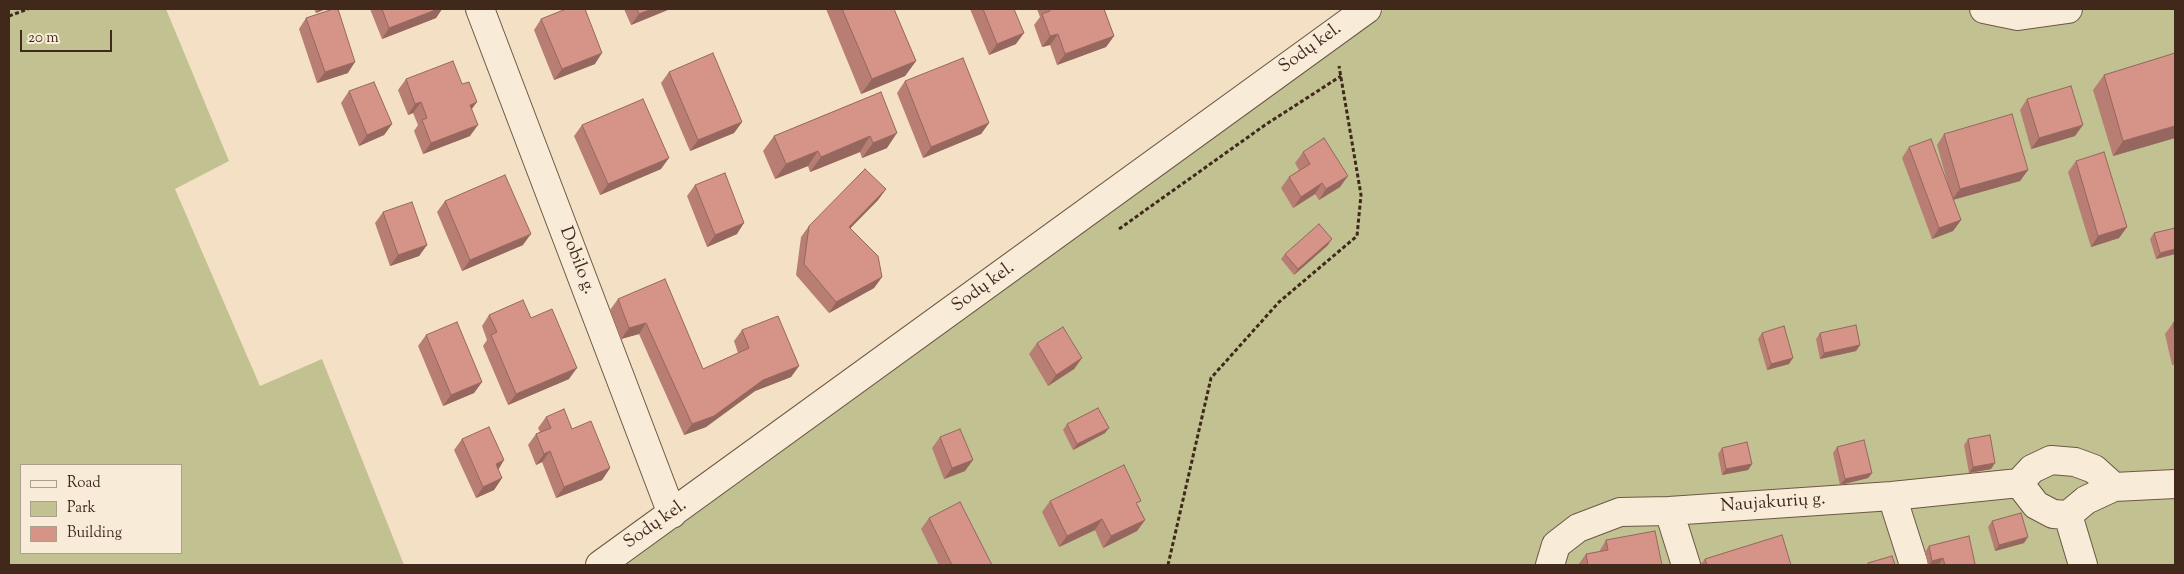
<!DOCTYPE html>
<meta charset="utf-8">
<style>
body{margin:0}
#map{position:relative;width:2184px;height:574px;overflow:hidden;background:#f4e1c5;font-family:"Sorts Mill Goudy",serif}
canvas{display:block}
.frame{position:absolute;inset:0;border:10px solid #40291b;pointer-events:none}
.legend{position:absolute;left:20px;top:464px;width:162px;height:90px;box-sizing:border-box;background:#f8ecd9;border:1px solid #ae9e8d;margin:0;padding:6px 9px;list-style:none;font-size:15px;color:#40291b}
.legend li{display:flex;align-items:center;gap:10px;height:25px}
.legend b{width:25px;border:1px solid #ae9e8d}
.scale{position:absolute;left:20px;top:30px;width:92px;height:22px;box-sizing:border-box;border:2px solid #40291b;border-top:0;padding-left:6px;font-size:15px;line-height:18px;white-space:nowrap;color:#40291b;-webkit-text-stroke:4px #f8ecd9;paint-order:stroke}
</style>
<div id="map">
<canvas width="2184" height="574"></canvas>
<div class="frame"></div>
<ul class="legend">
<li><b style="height:6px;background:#f8ecd9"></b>Road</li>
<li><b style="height:14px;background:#c1c191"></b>Park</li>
<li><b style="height:14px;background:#d69387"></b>Building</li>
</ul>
<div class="scale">20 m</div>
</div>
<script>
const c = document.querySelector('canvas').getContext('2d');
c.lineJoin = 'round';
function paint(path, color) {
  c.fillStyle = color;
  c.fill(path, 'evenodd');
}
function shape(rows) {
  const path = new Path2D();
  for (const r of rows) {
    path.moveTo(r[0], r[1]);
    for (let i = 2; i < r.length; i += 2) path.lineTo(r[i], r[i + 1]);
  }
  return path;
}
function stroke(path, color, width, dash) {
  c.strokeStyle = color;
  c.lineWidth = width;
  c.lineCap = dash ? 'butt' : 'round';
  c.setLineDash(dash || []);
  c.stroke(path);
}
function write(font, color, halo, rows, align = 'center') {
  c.font = font + ' "Sorts Mill Goudy",serif';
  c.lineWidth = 4;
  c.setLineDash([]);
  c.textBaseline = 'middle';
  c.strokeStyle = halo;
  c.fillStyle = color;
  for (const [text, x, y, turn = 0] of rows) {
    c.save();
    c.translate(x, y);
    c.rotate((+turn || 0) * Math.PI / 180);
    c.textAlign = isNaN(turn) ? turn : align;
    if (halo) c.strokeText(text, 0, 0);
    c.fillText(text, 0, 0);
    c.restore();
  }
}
const green = shape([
 [9,9,166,9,229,161,175,189,260,386,322,359,404,565,9,565],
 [21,465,181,465,181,553,21,553],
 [1385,9,2175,9,2175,565,617,565]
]);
const path = shape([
 [9,16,28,9],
 [1119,229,1265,125,1341,76],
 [1168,565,1211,378,1279,302,1357,236,1361,195,1339,66]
]);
const minor = shape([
 [480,9,672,514],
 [1984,9,2018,16,2068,9],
 [2019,483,2036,505,2053,514,2068,515],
 [1892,496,1914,565],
 [1669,511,1686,565],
 [600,565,1367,9],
 [1550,565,1556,545,1578,528,1620,512,1669,511,1892,496,2019,483,2032,469,2051,460,2075,462,2094,469,2114,487],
 [2083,565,2068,515,2086,500,2114,487,2175,484]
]);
const wall = shape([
 [314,9,326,9,316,13],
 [370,9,442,9,436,18,382,39],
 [624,9,670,9,631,25],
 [826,9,894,9,916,61,905,76,861,94],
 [970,9,1014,9,1016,44,989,55],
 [1037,9,1104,9,1114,36,1106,47,1057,65,1050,45,1042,47,1034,25,1040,17],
 [306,18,348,73,317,83,299,29],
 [541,19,595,64,554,80,534,30],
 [2175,53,2175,138,2113,156,2093,90,2104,75],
 [669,72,742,122,734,133,690,151,661,83],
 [406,79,472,109,470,136,423,154,414,131,418,125,413,113,408,115,398,90],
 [905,81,989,123,981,134,923,158,897,93],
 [349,91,392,124,384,135,359,146,341,103],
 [881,92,887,148,862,158,860,152,810,172,808,166,775,179,763,151,774,136],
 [2027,99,2075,136,2031,149,2020,110],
 [582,125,661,169,600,195,574,136],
 [1944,134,2028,170,2020,181,1953,200,1961,220,1953,231,1932,239,1902,158,1909,147,1949,188,1937,145],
 [1303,152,1340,187,1319,200,1315,194,1293,208,1281,188,1289,177,1299,170,1295,163],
 [2076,161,2127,227,2119,238,2091,247,2068,172],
 [695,185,737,234,707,247,687,196],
 [886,189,878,200,850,228,882,277,874,288,829,313,796,275,801,237,809,226],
 [445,201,523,245,462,271,437,212],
 [383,212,427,245,419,256,390,266,375,223],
 [2175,228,2175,254,2156,259,2150,239,2154,233],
 [1328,245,1294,275,1281,259,1285,254],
 [618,299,703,369,738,353,734,341,742,330,799,366,791,377,755,391,706,427,684,435,639,334,621,339,610,310],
 [489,315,531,318,569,379,508,405,483,346,487,340,482,326],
 [2175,322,2175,365,2172,365,2165,334,2173,323],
 [1762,333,1789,364,1767,370,1758,339],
 [1820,333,1860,345,1856,351,1820,359,1816,339],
 [426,335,482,382,474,393,443,406,418,346],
 [1037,343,1082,358,1074,369,1048,386,1029,354],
 [546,417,572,429,610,468,602,480,556,498,542,462,536,465,528,445,536,434,540,432,538,428],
 [1067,424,1105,433,1073,450,1063,430],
 [940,437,965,471,944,479,932,448],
 [462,439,498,470,502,478,494,490,476,498,454,450],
 [1968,439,1991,469,1969,473,1964,445],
 [1837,447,1872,473,1868,478,1840,485,1833,453],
 [1722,448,1752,464,1748,470,1722,475,1718,454],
 [1050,501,1138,505,1145,520,1137,531,1103,548,1095,530,1059,547,1042,512],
 [929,518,992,565,939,565,921,529],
 [1992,521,2024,543,1995,551,1988,527],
 [1606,540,1662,565,1578,565,1586,554,1599,552],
 [1929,546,1975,564,1975,565,1939,565,1939,564,1934,565,1928,565,1925,552],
 [1705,559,1791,565,1700,565]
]);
const shadedWall = shape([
 [319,9,326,9,316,13],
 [438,9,442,9,436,18,382,39,389,28],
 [652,9,670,9,631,25,639,14],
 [1024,33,1016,44,989,55,997,44],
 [1058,34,1050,45,1042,47,1050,36],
 [1114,36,1106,47,1057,65,1065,54],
 [602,53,595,64,554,80,562,69],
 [916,61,905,76,861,94,872,79],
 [355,62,348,73,317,83,325,72],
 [421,102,413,113,408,115,415,104],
 [477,102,469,113,470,105],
 [742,122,734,133,690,151,698,140],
 [989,123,981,134,923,158,931,147],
 [392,124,384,135,359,146,367,135],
 [478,125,470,136,423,154,431,143],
 [2083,125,2075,136,2031,149,2039,138],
 [2175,126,2175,138,2113,156,2123,141],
 [897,133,887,148,862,158,873,143],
 [870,136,860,152,810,172,821,157],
 [818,151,808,166,775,179,786,164],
 [669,158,661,169,600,195,608,184],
 [2028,170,2020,181,1952,200,1960,189],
 [1348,176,1340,187,1319,200,1326,189],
 [1322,183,1315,194,1293,208,1301,197],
 [886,189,878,200,841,238,849,227],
 [1961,220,1953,231,1932,239,1939,228],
 [744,223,737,234,707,247,715,235],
 [2127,227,2119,238,2091,247,2098,236],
 [531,234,523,245,462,271,470,260],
 [1332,239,1328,245,1294,275,1298,269],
 [427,245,419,256,390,266,398,255],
 [2175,249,2175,254,2156,259,2160,253],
 [882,277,874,288,829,313,836,302],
 [646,323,639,334,621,339,629,328],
 [1860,345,1856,351,1820,359,1824,353],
 [1082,358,1074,369,1048,386,1056,375],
 [1793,358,1789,364,1767,370,1771,364],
 [799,366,791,377,755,391,706,427,684,435,692,424,763,380],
 [577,368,569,379,508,405,516,394],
 [482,382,474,393,443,406,451,395],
 [1109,428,1105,433,1073,450,1077,444],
 [550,451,542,462,536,465,544,454],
 [504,460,497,472,496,464],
 [973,460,965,471,944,479,952,468],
 [1995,463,1991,469,1969,473,1973,467],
 [1752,464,1748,470,1722,475,1726,469],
 [610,468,602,480,556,498,564,487],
 [1872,473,1868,478,1840,485,1845,479],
 [502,478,494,490,476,498,483,487],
 [1102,519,1095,530,1059,547,1067,536],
 [1145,520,1137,531,1103,548,1111,536],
 [2028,537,2024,543,1995,551,1999,545],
 [1943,558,1939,564,1929,565,1932,561]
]);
const building = shape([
 [333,9,338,9,355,62,325,72,306,18,333,9],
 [382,9,438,9,389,28,382,9],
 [566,9,585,9,602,53,562,69,541,19,566,9],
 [637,9,652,9,639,14,637,9],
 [842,9,894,9,916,61,872,79,842,9],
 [983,9,1014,9,1024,33,997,44,983,9],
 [1049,9,1104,9,1114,36,1065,54,1058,34,1050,36,1042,14,1050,11,1049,9],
 [713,53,742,122,698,140,669,72,713,53],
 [2175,53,2175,126,2123,141,2104,75,2175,53],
 [963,58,989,123,931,147,905,81,963,58],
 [453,61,462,84,469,82,477,102,470,105,478,125,431,143,422,120,427,118,421,102,415,104,406,79,453,61],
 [374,82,392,124,367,135,349,91,374,82],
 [2071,86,2083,125,2039,138,2027,99,2071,86],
 [881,92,897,133,873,143,870,136,821,157,818,151,786,164,774,136,881,92],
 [643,99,669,158,608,184,582,125,643,99],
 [2012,114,2028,170,1960,189,1944,134,2012,114],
 [1324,138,1348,176,1326,189,1322,183,1301,197,1289,177,1310,164,1303,152,1324,138],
 [1931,139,1961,220,1939,228,1909,147,1931,139],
 [2104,152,2127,227,2098,236,2076,161,2104,152],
 [865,169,886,189,849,227,878,256,882,277,836,302,804,264,809,226,865,169],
 [725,173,744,223,715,235,695,185,725,173],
 [505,175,531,234,470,260,445,201,505,175],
 [412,202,427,245,398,255,383,212,412,202],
 [1319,224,1332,239,1298,269,1285,254,1319,224],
 [2175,228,2175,249,2160,253,2154,233,2175,228],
 [665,279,703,369,749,348,742,330,778,316,799,366,763,380,714,416,692,424,646,323,629,328,618,299,665,279],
 [523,300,531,318,552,309,577,368,516,394,491,335,497,332,489,315,523,300],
 [457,322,482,382,451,395,426,335,457,322],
 [2175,322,2175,333,2173,323,2175,322],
 [1856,325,1860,345,1824,353,1820,333,1856,325],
 [1784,326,1793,358,1771,364,1762,333,1784,326],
 [1063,327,1082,358,1056,375,1037,343,1063,327],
 [1098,408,1109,428,1077,444,1067,424,1098,408],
 [564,409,572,429,591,421,610,468,564,487,550,451,544,454,536,434,551,428,546,417,564,409],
 [489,427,504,460,496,464,502,478,483,487,462,439,489,427],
 [960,429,973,460,952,468,940,437,960,429],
 [1990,435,1995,463,1973,467,1968,439,1990,435],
 [1864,440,1872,473,1845,479,1837,447,1864,440],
 [1747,442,1752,464,1726,469,1722,448,1747,442],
 [1124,465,1141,501,1136,503,1145,520,1111,536,1102,519,1067,536,1050,501,1124,465],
 [960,502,992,565,952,565,929,518,960,502],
 [2021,513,2028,537,1999,545,1992,521,2021,513],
 [1655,531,1662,565,1588,565,1586,554,1608,550,1606,540,1655,531],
 [1782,535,1791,565,1707,565,1705,559,1782,535],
 [1969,536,1975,564,1971,565,1945,565,1943,558,1932,561,1929,546,1969,536],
 [1892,556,1895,565,1868,565,1868,563,1892,556]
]);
const streetNames = [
 ["Sodų kel.",1311,49,-36],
 ["Dobilo g.",576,261,69],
 ["Sodų kel.",984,288,-36],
 ["Naujakurių g.",1773,504,-4],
 ["Sodų kel.",656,525,-35]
];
paint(green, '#c1c191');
stroke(minor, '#6d5746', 30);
stroke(path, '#40291b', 3, [4, 2.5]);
stroke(minor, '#f8ecd9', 28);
paint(wall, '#b87e74');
paint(shadedWall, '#96675e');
paint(building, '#d69387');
stroke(building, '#96675e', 1);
write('18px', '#40291b', '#f8ecd9', streetNames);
</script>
